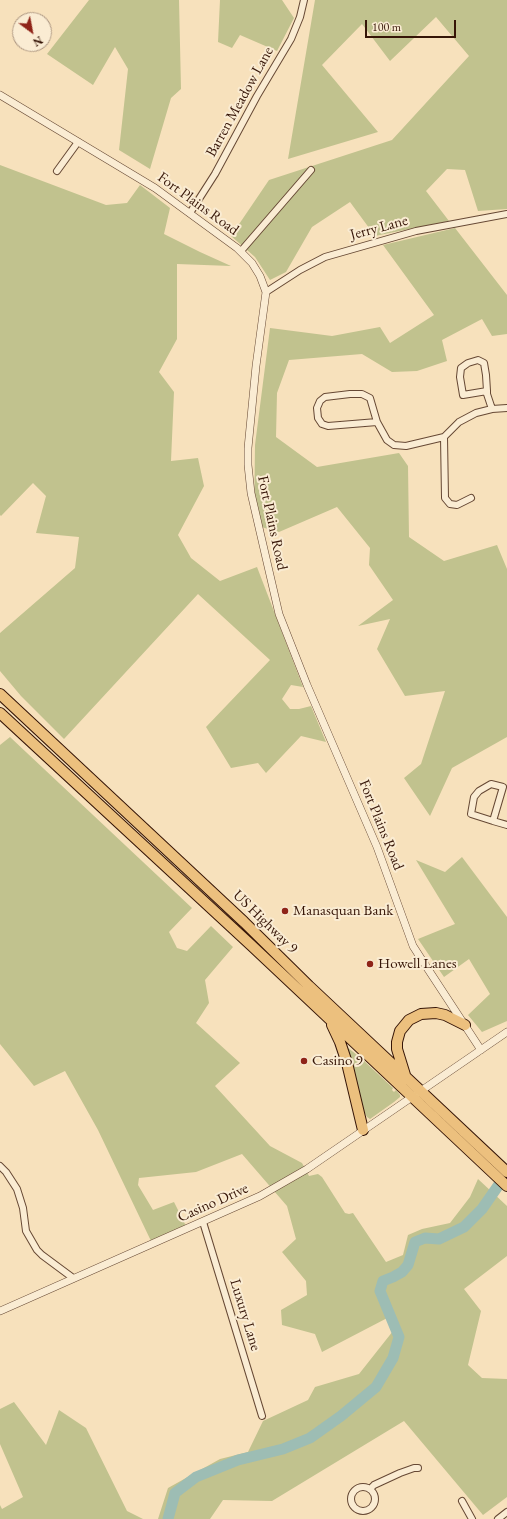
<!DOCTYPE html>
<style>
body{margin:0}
#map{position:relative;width:507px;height:1519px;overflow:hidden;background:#f7e1bc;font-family:"EB Garamond",serif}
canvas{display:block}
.north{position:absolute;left:12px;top:12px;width:40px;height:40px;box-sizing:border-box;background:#faecd3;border:1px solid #ac9681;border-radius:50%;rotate:148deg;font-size:11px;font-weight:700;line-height:16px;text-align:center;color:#361507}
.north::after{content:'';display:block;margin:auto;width:14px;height:18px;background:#8f2418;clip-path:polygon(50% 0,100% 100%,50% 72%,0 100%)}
.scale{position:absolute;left:365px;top:20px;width:91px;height:18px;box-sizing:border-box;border:2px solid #361507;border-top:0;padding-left:5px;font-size:12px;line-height:14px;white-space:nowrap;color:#361507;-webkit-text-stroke:3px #faecd3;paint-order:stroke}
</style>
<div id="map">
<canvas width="507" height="1519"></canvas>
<div class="north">N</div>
<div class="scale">100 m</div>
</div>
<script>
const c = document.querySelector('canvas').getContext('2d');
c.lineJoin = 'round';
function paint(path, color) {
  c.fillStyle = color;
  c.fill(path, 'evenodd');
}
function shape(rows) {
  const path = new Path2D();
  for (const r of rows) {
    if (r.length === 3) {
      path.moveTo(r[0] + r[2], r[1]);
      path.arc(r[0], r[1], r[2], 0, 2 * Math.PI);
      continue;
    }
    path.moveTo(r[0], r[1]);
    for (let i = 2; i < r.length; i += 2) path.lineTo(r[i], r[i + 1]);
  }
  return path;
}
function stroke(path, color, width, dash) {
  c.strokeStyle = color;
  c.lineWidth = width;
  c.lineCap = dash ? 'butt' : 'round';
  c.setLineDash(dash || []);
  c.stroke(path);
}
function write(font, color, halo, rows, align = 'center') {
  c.font = font + ' "EB Garamond",serif';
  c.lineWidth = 4;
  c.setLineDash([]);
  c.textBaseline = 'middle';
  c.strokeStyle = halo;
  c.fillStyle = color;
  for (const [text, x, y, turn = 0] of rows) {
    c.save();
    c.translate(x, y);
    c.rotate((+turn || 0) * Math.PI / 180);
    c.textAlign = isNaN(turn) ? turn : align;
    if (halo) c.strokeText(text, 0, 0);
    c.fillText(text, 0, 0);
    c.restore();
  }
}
const green = shape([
 [89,0,179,0,181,89,171,98,150,169,119,150,128,69,115,47,93,85,47,54],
 [220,0,282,0,294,18,277,51,240,35,232,48,218,42],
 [315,0,507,0,507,209,478,211,465,170,447,169,426,191,449,221,375,236,350,202,312,227,286,272,270,280,255,257,231,236,269,180,392,140,469,56,436,17,390,61,362,24,322,65,378,132,288,159],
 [0,165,106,205,127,203,140,185,170,208,164,234,200,252,231,266,177,264,177,339,159,372,174,392,171,461,198,458,204,486,178,535,191,558,220,581,257,567,303,687,291,685,282,699,290,709,299,709,311,706,326,742,301,736,266,773,258,763,231,768,206,727,270,660,198,594,64,739,21,696,0,671,0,633,75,568,79,537,36,533,46,496,33,483,1,516,0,515],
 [455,228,507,295,507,334,492,336,482,319,442,340,447,361,417,371,392,372,362,354,289,360,277,393,276,437,317,467,399,453,408,466,409,537,444,561,497,545,507,569,507,737,452,768,430,816,404,778,421,764,445,691,405,696,377,649,390,619,358,626,393,600,369,565,370,548,337,507,279,532,254,525,255,445,270,328,332,336,380,327,390,343,434,315,383,245],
 [10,737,192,908,169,932,177,948,187,951,211,926,233,947,205,980,209,1003,196,1023,240,1063,215,1086,270,1146,302,1163,309,1176,318,1174,322,1177,345,1213,349,1214,353,1213,386,1262,403,1255,408,1235,422,1229,450,1223,470,1197,478,1179,507,1206,507,1256,464,1289,481,1311,468,1365,482,1378,507,1379,507,1497,483,1515,404,1421,272,1501,223,1500,210,1519,158,1519,168,1488,220,1459,248,1452,263,1421,308,1400,315,1387,359,1374,393,1331,393,1315,322,1352,315,1334,282,1325,281,1310,307,1295,306,1281,282,1252,296,1239,287,1206,242,1154,196,1172,139,1178,138,1185,153,1210,174,1202,186,1226,151,1241,98,1130,65,1071,34,1086,0,1044,0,745],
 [462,857,507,917,507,1021,482,1032,468,1015,490,994,469,959,444,977,418,939,455,924,416,860,445,872],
 [347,1047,362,1059,393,1088,392,1090,394,1092,396,1090,400,1095,400,1097,394,1102,370,1119,367,1117,363,1110],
 [14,1402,46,1445,59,1410,86,1428,127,1511,143,1519,0,1519,0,1505,2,1509,23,1497,0,1444,0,1409]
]);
const river = shape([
 [168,1519,175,1493,196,1477,238,1460,283,1449,310,1438,341,1416,376,1387,393,1358,399,1337,380,1291,383,1281,393,1277,402,1272,408,1265,415,1242,425,1238,439,1239,464,1227,482,1209,507,1173]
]);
const minor = shape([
 [57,171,78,142],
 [190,213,215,174,257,96,291,39,300,17,304,0],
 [241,251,311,170],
 [266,292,300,270,325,257,416,231,507,214],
 [487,391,463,395,460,377,461,368,468,363,478,360,484,363,486,375,487,391,487,394,492,409],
 [377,422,328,426,322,424,318,418,317,408,320,401,325,397,350,394,362,394,370,398,377,422,387,440,394,445,406,446,444,437],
 [471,498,457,505,450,504,445,498,444,437,459,422,476,413,492,409,507,408],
 [493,821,503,787,491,784,479,791,474,797,471,814,493,821,507,825],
 [0,1166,6,1172,17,1189,23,1208,26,1231,37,1250,42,1255,73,1278],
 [203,1222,262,1416],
 [363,1499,12],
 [370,1489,374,1485,400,1473,414,1468,418,1468],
 [462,1501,472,1519],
 [498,1519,507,1512]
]);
const tertiary = shape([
 [0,95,155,188,237,248,252,263,260,276,266,292,256,366,248,448,248,465,251,493,279,614,307,685,377,847,413,946,422,960,481,1050],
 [0,1311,260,1196,307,1169,507,1032]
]);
const trunk = shape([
 [0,694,244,922,309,986,507,1172],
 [0,713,252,946,507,1186],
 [332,1025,340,1042,347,1063,363,1130],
 [405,1075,397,1049,397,1042,400,1031,409,1020,421,1014,436,1013,445,1015,465,1025]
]);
const markers = [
 [285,911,4,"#8f2418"],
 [370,964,4,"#8f2418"],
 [304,1061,4,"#8f2418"]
];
const streetNames = [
 ["Barren Meadow Lane",240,102,-61],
 ["Fort Plains Road",198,204,36],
 ["Jerry Lane",379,228,-15],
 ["Fort Plains Road",272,523,78],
 ["Fort Plains Road",381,825,68],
 ["US Highway 9",265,922,44],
 ["Casino Drive",213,1203,-24],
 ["Luxury Lane",245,1315,73]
];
const poiNames = [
 ["Manasquan Bank",293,911],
 ["Howell Lanes",378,964],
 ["Casino 9",312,1061]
];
paint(green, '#c1c28e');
stroke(river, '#9dbdb4', 11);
stroke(minor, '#664834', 8);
stroke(tertiary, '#664834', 8);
stroke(trunk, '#361507', 12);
stroke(minor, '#faecd3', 6);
stroke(tertiary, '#faecd3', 7);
stroke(trunk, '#ecc07e', 10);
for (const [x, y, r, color] of markers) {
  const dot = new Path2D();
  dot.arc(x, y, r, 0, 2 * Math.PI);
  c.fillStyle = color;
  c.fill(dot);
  stroke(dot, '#faecd3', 1.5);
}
write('15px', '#361507', '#faecd3', streetNames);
write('15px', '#361507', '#faecd3', poiNames, 'left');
</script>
